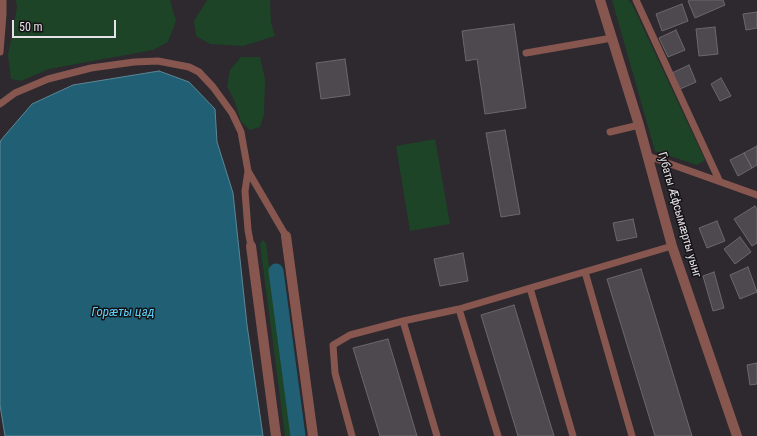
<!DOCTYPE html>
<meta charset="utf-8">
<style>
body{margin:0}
#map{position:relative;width:757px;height:436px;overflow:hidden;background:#2d292f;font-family:"Roboto Condensed",sans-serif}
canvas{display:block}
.scale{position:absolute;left:12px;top:20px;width:104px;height:18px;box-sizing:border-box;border:2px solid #e4e2e6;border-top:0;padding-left:5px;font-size:12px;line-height:14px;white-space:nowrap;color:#e4e2e6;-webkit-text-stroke:3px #141215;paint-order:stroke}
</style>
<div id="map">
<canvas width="757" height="436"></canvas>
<div class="scale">50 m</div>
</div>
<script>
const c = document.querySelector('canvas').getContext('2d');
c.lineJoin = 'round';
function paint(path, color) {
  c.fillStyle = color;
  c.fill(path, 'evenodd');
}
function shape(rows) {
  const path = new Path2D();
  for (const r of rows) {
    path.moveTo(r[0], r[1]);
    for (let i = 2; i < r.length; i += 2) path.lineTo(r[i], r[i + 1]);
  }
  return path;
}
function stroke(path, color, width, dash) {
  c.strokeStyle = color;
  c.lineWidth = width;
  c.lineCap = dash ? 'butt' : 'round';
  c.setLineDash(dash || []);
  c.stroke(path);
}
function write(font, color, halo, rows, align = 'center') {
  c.font = font + ' "Roboto Condensed",sans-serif';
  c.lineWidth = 3;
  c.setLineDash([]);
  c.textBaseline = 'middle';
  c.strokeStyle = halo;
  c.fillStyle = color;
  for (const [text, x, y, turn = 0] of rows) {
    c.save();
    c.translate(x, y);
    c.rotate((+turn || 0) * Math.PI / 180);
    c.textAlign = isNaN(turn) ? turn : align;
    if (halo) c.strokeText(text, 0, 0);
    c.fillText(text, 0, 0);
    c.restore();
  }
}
const green = shape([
 [16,0,170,0,176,21,168,42,153,50,49,69,21,81,11,79,8,55,17,7],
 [207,0,270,0,271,23,275,36,243,46,210,44,196,36,194,21],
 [612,0,628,0,632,4,705,160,697,165,655,151],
 [241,57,260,57,265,79,264,114,260,127,250,130,241,122,235,102,227,86,230,70],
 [435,139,450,224,410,231,396,146],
 [263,240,266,243,291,436,285,436,260,244]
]);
const water = shape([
 [159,71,189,82,215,109,217,142,233,193,247,325,263,436,5,436,0,405,0,144,1,140,32,104,73,85,159,71]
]);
const canal = shape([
 [276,271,298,436]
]);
const building = shape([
 [690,0,723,0,725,5,695,18,688,1,690,0],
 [682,4,688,21,662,31,656,14,682,4],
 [757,12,757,28,746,30,743,14,757,12],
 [514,24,526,108,485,114,477,59,466,61,462,31,514,24],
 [715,27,718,54,699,56,696,29,715,27],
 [676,30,685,50,668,57,659,38,676,30],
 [345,59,350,95,321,99,316,63,345,59],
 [689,65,696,82,680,89,672,73,689,65],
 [721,78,731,96,720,101,711,84,721,78],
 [505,130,520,214,501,217,486,133,505,130],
 [757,146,757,165,752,168,744,153,757,146],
 [744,153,752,168,738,176,730,160,744,153],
 [755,206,757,209,757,243,752,246,734,219,755,206],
 [633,219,637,237,617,241,613,223,633,219],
 [717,221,725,241,707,248,699,228,717,221],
 [740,237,751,252,735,264,724,249,740,237],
 [463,253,468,281,440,286,434,259,463,253],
 [748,267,757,292,740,299,730,275,748,267],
 [641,269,692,436,655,436,607,279,641,269],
 [714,272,724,308,713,311,703,276,714,272],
 [514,305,554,436,518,436,481,315,514,305],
 [388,339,417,436,380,436,353,348,388,339],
 [757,363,757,384,750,385,747,365,757,363]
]);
const lane = shape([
 [636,0,719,180],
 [0,52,3,14,3,0],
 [526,53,612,38],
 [0,104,15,93,48,79,91,68,134,62,158,61,189,67,199,72,213,87,232,113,241,132,248,171,245,191,248,230,251,246],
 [610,132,639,125],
 [648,156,757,195],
 [248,171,286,236],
 [585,272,632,436],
 [530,288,573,436],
 [459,309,498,436],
 [403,321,437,436],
 [352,436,335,373,333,345,350,335,403,321,459,309,672,246]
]);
const street = shape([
 [600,0,639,125,672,246,737,436],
 [286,236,313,436],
 [251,246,276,436]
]);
const streetNames = [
 ["Губаты Æфсымæрты уынг",679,215,74]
];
const waterNames = [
 ["Горӕты цад",123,313]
];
paint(green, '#1d4426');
paint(water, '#216074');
stroke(water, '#5c8796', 1);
stroke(canal, '#216074', 15);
paint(building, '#4e494e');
stroke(building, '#6d676d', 1);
stroke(lane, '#87564f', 7);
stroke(street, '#87564f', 10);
write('12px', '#e4e2e6', '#141215', streetNames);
write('italic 13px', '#5cd0f7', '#141215', waterNames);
</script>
